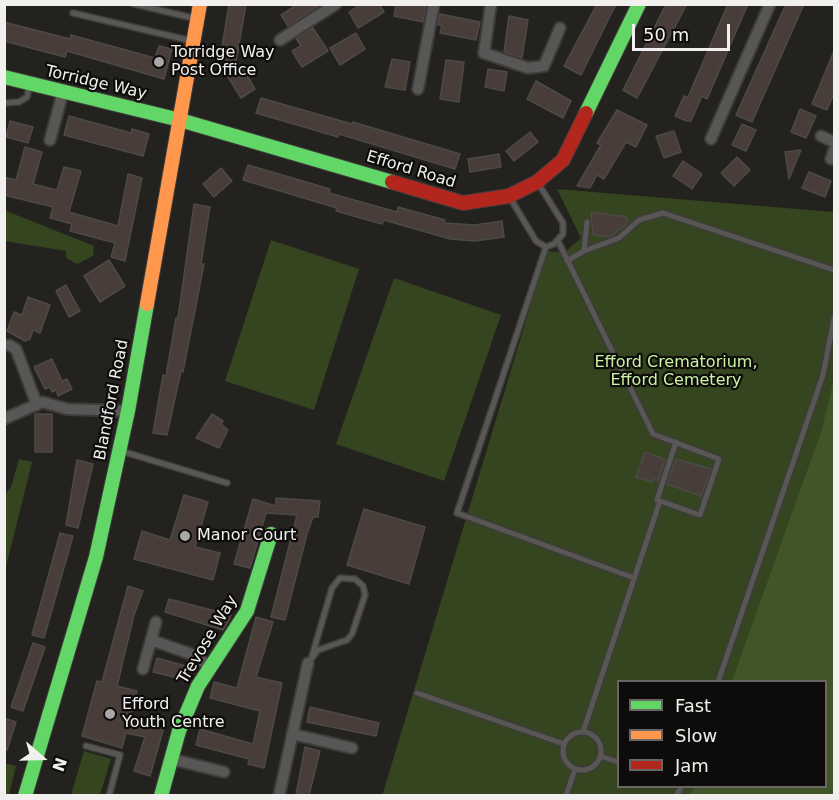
<!DOCTYPE html>
<style>
body{margin:0}
#map{position:relative;width:839px;height:800px;overflow:hidden;background:#24221f;font-family:"DejaVu Sans",sans-serif}
canvas{display:block}
.frame{position:absolute;inset:0;border:6px solid #f2f0ee;pointer-events:none}
.legend{position:absolute;left:617px;top:680px;width:210px;height:108px;box-sizing:border-box;background:#0d0c0a;border:2px solid #696765;margin:0;padding:8px 10px;list-style:none;font-size:18px;color:#f2f0ee}
.legend li{display:flex;align-items:center;gap:12px;height:30px}
.legend b{width:30px;border:2px solid #696765}
.north{position:absolute;left:12px;top:728px;width:60px;height:60px;-webkit-text-stroke:4px #0d0c0a;paint-order:stroke;rotate:110deg;font-size:16px;font-weight:700;line-height:24px;text-align:center;color:#f2f0ee}
.north::after{content:'';display:block;margin:auto;width:21px;height:27px;background:#f2f0ee;clip-path:polygon(50% 0,100% 100%,50% 72%,0 100%)}
.scale{position:absolute;left:632px;top:24px;width:98px;height:27px;box-sizing:border-box;border:3px solid #f2f0ee;border-top:0;padding-left:8px;font-size:18px;line-height:21px;white-space:nowrap;color:#f2f0ee;-webkit-text-stroke:4px #0d0c0a;paint-order:stroke}
</style>
<div id="map">
<canvas width="839" height="800"></canvas>
<div class="frame"></div>
<ul class="legend">
<li><b style="height:8px;background:#63d668"></b>Fast</li>
<li><b style="height:8px;background:#ff974d"></b>Slow</li>
<li><b style="height:8px;background:#b3261e"></b>Jam</li>
</ul>
<div class="north">N</div>
<div class="scale">50 m</div>
</div>
<script>
const c = document.querySelector('canvas').getContext('2d');
c.lineJoin = 'round';
function paint(path, color) {
  c.fillStyle = color;
  c.fill(path, 'evenodd');
}
function shape(rows) {
  const path = new Path2D();
  for (const r of rows) {
    if (r.length === 3) {
      path.moveTo(r[0] + r[2], r[1]);
      path.arc(r[0], r[1], r[2], 0, 2 * Math.PI);
      continue;
    }
    path.moveTo(r[0], r[1]);
    for (let i = 2; i < r.length; i += 2) path.lineTo(r[i], r[i + 1]);
  }
  return path;
}
function stroke(path, color, width, dash) {
  c.strokeStyle = color;
  c.lineWidth = width;
  c.lineCap = dash ? 'butt' : 'round';
  c.setLineDash(dash || []);
  c.stroke(path);
}
function write(font, color, halo, rows, align = 'center') {
  c.font = font + ' "DejaVu Sans",sans-serif';
  c.lineWidth = 4.5;
  c.setLineDash([]);
  c.textBaseline = 'middle';
  c.strokeStyle = halo;
  c.fillStyle = color;
  for (const [text, x, y, turn = 0] of rows) {
    c.save();
    c.translate(x, y);
    c.rotate((+turn || 0) * Math.PI / 180);
    c.textAlign = isNaN(turn) ? turn : align;
    if (halo) c.strokeText(text, 0, 0);
    c.fillText(text, 0, 0);
    c.restore();
  }
}
const green = shape([
 [557,189,834,212,834,394,736,681,618,682,618,786,699,787,694,795,382,796,547,251,564,253,581,238],
 [4,210,94,246,93,256,77,264,66,258,66,251,5,241],
 [271,240,359,269,314,410,225,381],
 [394,278,501,315,444,481,336,444],
 [19,459,32,462,5,571,5,494,11,487],
 [84,751,111,759,100,795,71,795],
 [4,763,16,766,9,795,5,795]
]);
const forest = shape([
 [834,379,834,795,689,795,695,787,826,786,826,682,732,681,822,429]
]);
const building = shape([
 [229,4,246,4,236,62,220,59,229,4],
 [298,4,321,4,288,26,281,15,298,4],
 [361,4,379,4,384,12,358,28,349,12,361,4],
 [396,4,426,4,423,22,394,16,396,4],
 [597,4,616,4,581,75,564,66,597,4],
 [666,4,687,4,637,98,623,90,666,4],
 [728,4,748,4,707,99,702,96,691,121,687,121,675,116,684,96,688,97,728,4],
 [786,4,804,4,752,122,736,115,786,4],
 [440,14,480,22,476,40,440,33,442,25,438,25,440,14],
 [509,16,528,20,522,58,504,52,509,16],
 [4,22,70,39,71,35,155,58,159,46,172,49,164,79,67,51,65,57,4,41,4,22],
 [313,28,328,51,302,67,292,51,301,46,296,38,313,28],
 [356,33,365,49,340,65,330,48,356,33],
 [834,51,834,93,827,110,812,104,834,51],
 [392,59,410,62,405,90,385,87,392,59],
 [446,60,464,62,459,102,440,99,446,60],
 [243,69,255,89,241,98,228,77,243,69],
 [488,69,507,72,504,91,485,87,488,69],
 [536,81,571,101,563,118,527,99,536,81],
 [261,98,352,124,353,122,460,154,455,169,339,134,338,137,256,113,261,98],
 [800,109,816,116,806,138,791,132,800,109],
 [617,110,647,125,636,147,626,142,604,179,597,175,590,188,577,186,601,145,597,143,617,110],
 [69,116,131,133,132,129,149,134,143,156,64,135,69,116],
 [10,121,33,127,28,143,6,137,10,121],
 [742,124,756,130,746,151,732,145,742,124],
 [674,131,681,152,664,158,656,136,674,131],
 [530,132,538,142,514,161,506,151,530,132],
 [25,147,42,152,33,184,57,190,64,167,81,171,69,212,118,226,128,174,142,178,125,261,111,257,115,243,70,231,72,224,50,218,53,207,4,195,4,177,16,180,25,147],
 [801,150,789,179,785,152,801,150],
 [499,154,501,167,470,172,468,159,499,154],
 [737,157,750,170,734,186,721,173,737,157],
 [683,161,702,174,692,189,673,176,683,161],
 [248,165,330,189,329,193,397,212,398,207,445,220,444,223,475,225,502,221,504,237,475,241,450,239,384,220,382,224,364,219,336,211,337,208,243,180,248,165],
 [221,168,232,181,214,197,203,184,221,168],
 [809,172,831,181,825,197,802,188,809,172],
 [194,204,210,207,201,264,204,264,183,372,181,371,167,435,153,433,163,375,166,376,176,318,178,318,194,204],
 [591,212,627,217,626,225,609,237,593,235,591,212],
 [109,260,125,286,100,302,84,276,109,260],
 [66,285,80,311,69,317,56,291,66,285],
 [28,297,50,305,40,333,33,330,30,339,25,341,7,331,14,312,22,315,28,297],
 [52,359,62,381,67,379,72,389,58,396,56,390,52,392,50,387,45,389,34,367,52,359],
 [35,414,52,414,52,452,35,452,35,414],
 [212,414,223,421,221,424,228,430,219,448,196,438,212,414],
 [645,452,665,459,658,481,653,479,652,482,636,477,645,452],
 [676,459,711,469,701,496,667,484,676,459],
 [77,460,93,464,78,528,66,525,77,460],
 [184,495,208,502,195,547,220,553,213,580,134,559,142,531,170,540,184,495],
 [276,498,320,501,318,517,313,517,307,534,285,620,271,617,297,515,266,513,250,568,234,564,253,499,276,506,276,498],
 [364,509,425,527,409,584,347,565,364,509],
 [60,533,73,536,44,638,32,635,60,533],
 [128,586,143,591,134,615,117,686,137,691,130,718,164,727,150,776,134,771,145,737,126,733,122,748,82,736,97,681,102,682,128,586],
 [169,599,231,615,229,620,223,630,165,612,169,599],
 [256,617,273,622,256,677,282,683,264,768,248,764,249,759,196,745,200,729,253,744,260,711,210,698,214,682,237,688,256,617],
 [33,643,45,647,23,711,11,707,33,643],
 [157,658,193,668,189,681,153,672,157,658],
 [310,707,379,723,376,736,307,722,310,707],
 [4,718,16,722,7,750,4,749,4,718],
 [305,747,320,751,309,795,296,795,305,747]
]);
const lane = shape([
 [134,4,197,19],
 [73,13,192,41],
 [4,103,19,102,27,97,30,84],
 [509,196,536,241,546,247,554,244,563,234,563,223,538,183],
 [558,241,653,434,719,459,700,515,660,501,583,732],
 [546,247,457,513,634,578],
 [584,251,587,222],
 [567,261,584,251,619,238,639,220,663,213,834,270],
 [121,451,227,483],
 [660,501,657,500,676,442],
 [308,663,318,650,347,640,352,634,365,595,363,586,355,579,340,578,332,588,312,656],
 [718,682,823,375,834,318],
 [417,693,564,744],
 [582,751,19],
 [86,746,120,755,109,796],
 [600,756,618,762],
 [566,796,575,769],
 [676,796,682,786]
]);
const street = shape([
 [491,4,484,53,528,68,544,66,560,28],
 [280,40,336,4],
 [418,89,434,4],
 [821,136,834,142],
 [711,139,770,4],
 [50,140,63,92],
 [831,159,834,150],
 [9,345,16,349,37,405],
 [4,419,42,402,67,409,128,411],
 [151,640,191,654,211,667],
 [143,669,156,622],
 [292,734,352,748],
 [171,759,224,772],
 [279,796,308,663]
]);
const fast = shape([
 [4,77,180,120,392,182],
 [586,113,639,4],
 [25,796,96,557,128,411,147,304],
 [161,796,179,731,198,686,247,611,271,534]
]);
const slow = shape([
 [147,304,200,4]
]);
const jam = shape([
 [392,182,463,203,509,196,537,182,563,160,586,113]
]);
const markers = [
 [159,62,6,"#aaa8a6"],
 [185,536,6,"#aaa8a6"],
 [110,714,6,"#aaa8a6"]
];
const poiNames = [
 ["Torridge Way",171,53],
 ["Post Office",171,71],
 ["Manor Court",197,536],
 ["Efford",122,705],
 ["Youth Centre",122,723]
];
const streetNames = [
 ["Torridge Way",96,83,13],
 ["Efford Road",411,170,17],
 ["Blandford Road",112,400,-79],
 ["Trevose Way",208,640,-59]
];
const parkNames = [
 ["Efford Crematorium,",676,363],
 ["Efford Cemetery",676,381]
];
paint(green, '#34451f');
paint(forest, '#415628');
paint(building, '#483d38');
stroke(building, '#4c4a48', 1.5);
stroke(lane, '#3e3c3a', 8);
stroke(street, '#3e3c3a', 14);
stroke(fast, '#3e3c3a', 16);
stroke(slow, '#3e3c3a', 16);
stroke(jam, '#3e3c3a', 16);
stroke(lane, '#585755', 5);
stroke(street, '#585755', 10);
stroke(fast, '#63d668', 14);
stroke(slow, '#ff974d', 14);
stroke(jam, '#b3261e', 14);
for (const [x, y, r, color] of markers) {
  const dot = new Path2D();
  dot.arc(x, y, r, 0, 2 * Math.PI);
  c.fillStyle = color;
  c.fill(dot);
  stroke(dot, '#0d0c0a', 2);
}
write('16px', '#f2f0ee', '#0d0c0a', poiNames, 'left');
write('16px', '#f2f0ee', '#0d0c0a', streetNames);
write('16px', '#cbf3a2', '#0d0c0a', parkNames);
</script>
